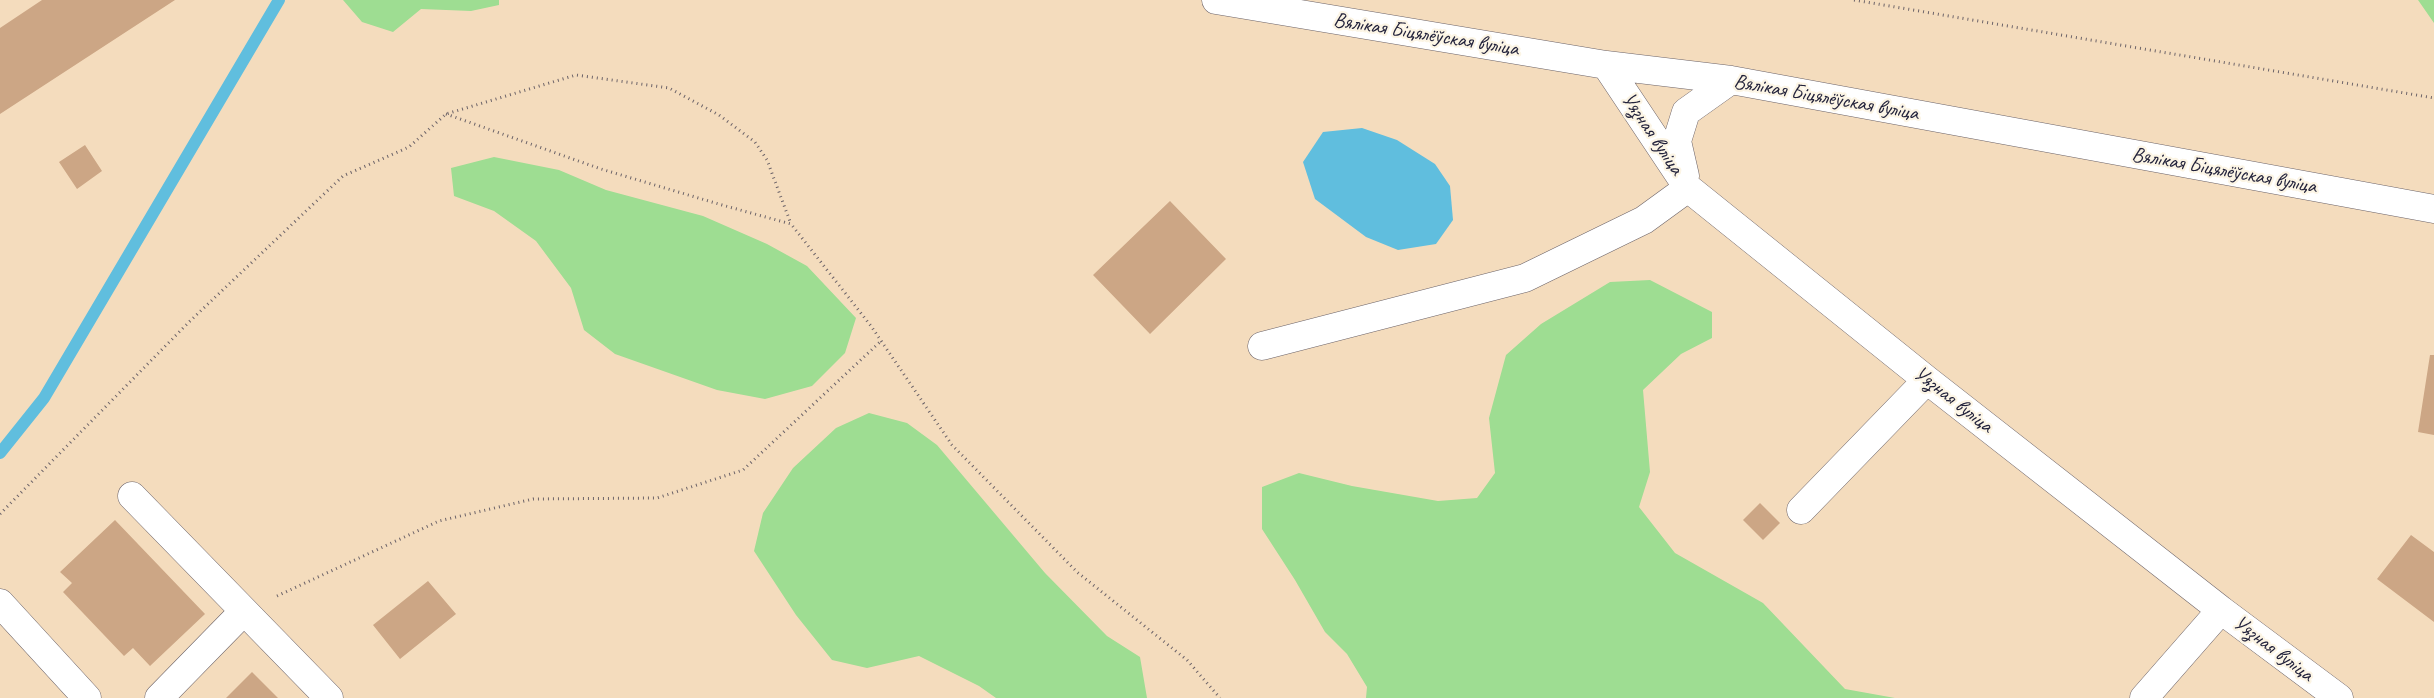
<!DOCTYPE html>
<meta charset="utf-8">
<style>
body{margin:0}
canvas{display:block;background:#f4dcbd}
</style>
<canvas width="2434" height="698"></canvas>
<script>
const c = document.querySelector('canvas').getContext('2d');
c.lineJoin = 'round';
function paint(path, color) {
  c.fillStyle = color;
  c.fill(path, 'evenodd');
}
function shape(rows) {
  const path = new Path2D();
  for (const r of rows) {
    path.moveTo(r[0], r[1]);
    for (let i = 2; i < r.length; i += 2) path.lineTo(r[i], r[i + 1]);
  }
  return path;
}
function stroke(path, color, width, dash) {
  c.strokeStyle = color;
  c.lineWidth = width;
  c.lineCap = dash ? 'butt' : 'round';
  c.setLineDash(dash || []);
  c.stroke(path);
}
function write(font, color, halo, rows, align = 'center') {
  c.font = font + ' Caveat,sans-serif';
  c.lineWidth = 4.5;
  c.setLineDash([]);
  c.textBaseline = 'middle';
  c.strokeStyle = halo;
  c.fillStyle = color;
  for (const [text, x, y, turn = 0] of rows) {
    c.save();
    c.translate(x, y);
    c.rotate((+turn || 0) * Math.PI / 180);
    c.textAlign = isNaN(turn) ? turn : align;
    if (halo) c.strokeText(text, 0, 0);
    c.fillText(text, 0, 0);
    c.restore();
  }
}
const green = shape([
 [343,0,499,0,499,5,471,11,421,9,393,32,362,22],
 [2418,0,2434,0,2434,23],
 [494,157,559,170,606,190,703,216,767,244,807,266,856,318,845,353,812,386,765,399,717,390,615,354,584,330,571,288,536,241,494,211,454,196,451,168],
 [1650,280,1712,312,1712,338,1681,354,1643,390,1650,472,1639,507,1675,553,1763,603,1845,689,1895,698,1366,698,1367,687,1347,654,1325,632,1295,580,1262,529,1262,487,1299,473,1352,486,1438,501,1477,498,1495,473,1489,418,1506,355,1541,324,1610,282],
 [869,413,907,423,937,445,1045,573,1107,636,1140,657,1147,698,996,698,979,686,919,656,867,668,832,660,796,615,754,551,763,513,793,468,836,428]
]);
const water = shape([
 [1362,128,1397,140,1435,164,1450,186,1453,220,1436,244,1398,250,1366,237,1315,199,1303,162,1323,132]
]);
const stream = shape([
 [0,453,44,398,279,0]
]);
const building = shape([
 [42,0,175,0,0,114,0,28],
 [85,145,102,171,77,189,59,162],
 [1170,201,1226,259,1150,334,1093,275],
 [2430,355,2434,355,2434,435,2418,432],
 [1760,503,1780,523,1763,540,1743,520],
 [115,520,205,614,150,666,133,648,124,656,63,592,72,583,60,572],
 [2411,535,2434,552,2434,622,2377,579],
 [428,581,456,614,400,659,373,625],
 [252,672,278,698,226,698]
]);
const path = shape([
 [1854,0,2434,98],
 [446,114,601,169,722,205,791,224,871,326,952,445,1077,572,1187,660,1220,698],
 [0,514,189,322,343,176,409,147,446,114,576,75,669,88,719,115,755,142,767,160,791,224],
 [277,596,439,521,533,499,657,498,743,470,881,341]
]);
const minor = shape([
 [1216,0,1606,65,1731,80,2434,209],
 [1606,65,1688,188,1927,380,2221,610,2339,698],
 [1685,176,1677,141,1686,112,1731,80],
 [1262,346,1525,278,1644,220,1688,188],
 [132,496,329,698],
 [1801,510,1927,380],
 [0,603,87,698],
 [159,698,244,611],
 [2144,698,2221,610]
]);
const streetNames = [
 ["Вялікая Біцялёўская вуліца",1426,35,9],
 ["Вялікая Біцялёўская вуліца",1826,98,10],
 ["Уязная вуліца",1652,134,56],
 ["Вялікая Біцялёўская вуліца",2224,171,10],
 ["Уязная вуліца",1953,400,38],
 ["Уязная вуліца",2273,649,37]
];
paint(green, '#9edd92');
paint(water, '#60bede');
stroke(stream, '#60bede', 12);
paint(building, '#cca685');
stroke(minor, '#6c6368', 29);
stroke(path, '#6c6368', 3, [1, 4]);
stroke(minor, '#fff', 28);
write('21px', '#22223b', '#fcf5e5', streetNames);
</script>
